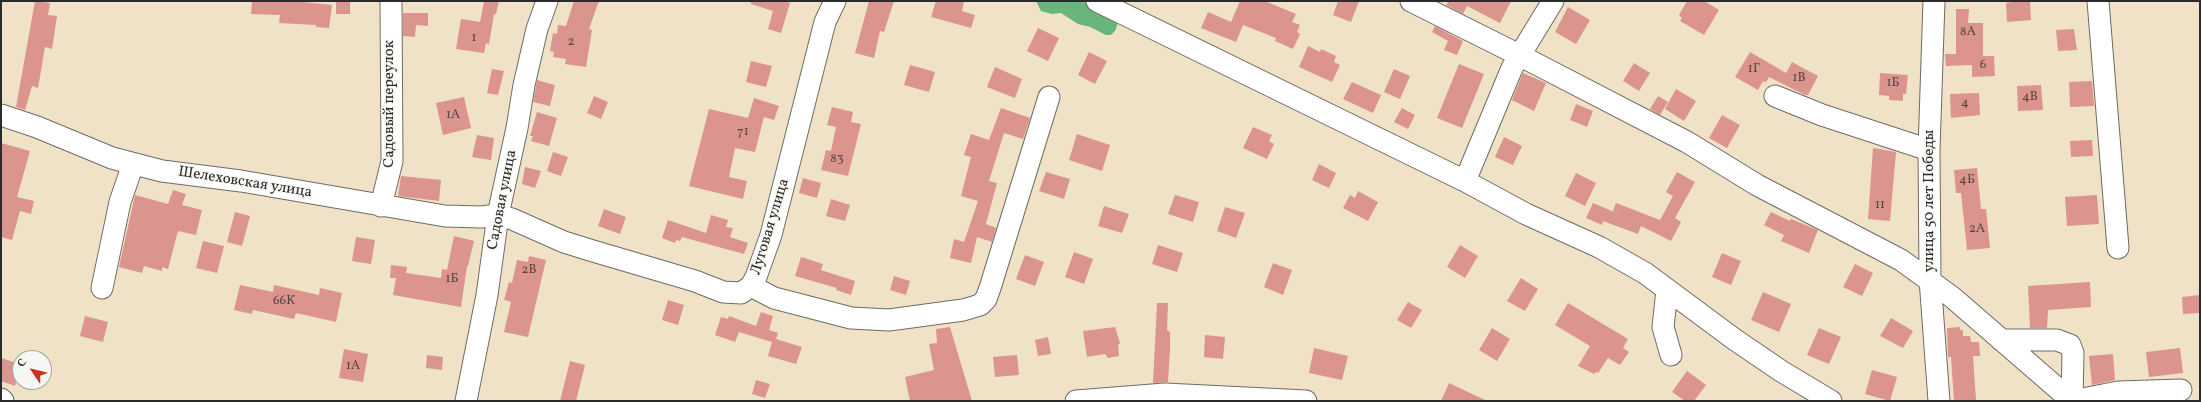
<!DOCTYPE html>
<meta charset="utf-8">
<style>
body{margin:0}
#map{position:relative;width:2201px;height:402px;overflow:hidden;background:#f0e2c7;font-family:Vollkorn,serif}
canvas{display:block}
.frame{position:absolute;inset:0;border:2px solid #2b2b2b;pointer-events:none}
.north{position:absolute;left:12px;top:350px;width:40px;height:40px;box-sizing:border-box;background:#f6f6f2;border:1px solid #a5a5a2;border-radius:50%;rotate:305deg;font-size:11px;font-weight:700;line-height:16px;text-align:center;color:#2b2b2b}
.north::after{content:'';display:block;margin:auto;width:14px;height:18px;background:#c8321e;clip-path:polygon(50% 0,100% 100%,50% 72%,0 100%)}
</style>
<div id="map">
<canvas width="2201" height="402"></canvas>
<div class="frame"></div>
<div class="north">С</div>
</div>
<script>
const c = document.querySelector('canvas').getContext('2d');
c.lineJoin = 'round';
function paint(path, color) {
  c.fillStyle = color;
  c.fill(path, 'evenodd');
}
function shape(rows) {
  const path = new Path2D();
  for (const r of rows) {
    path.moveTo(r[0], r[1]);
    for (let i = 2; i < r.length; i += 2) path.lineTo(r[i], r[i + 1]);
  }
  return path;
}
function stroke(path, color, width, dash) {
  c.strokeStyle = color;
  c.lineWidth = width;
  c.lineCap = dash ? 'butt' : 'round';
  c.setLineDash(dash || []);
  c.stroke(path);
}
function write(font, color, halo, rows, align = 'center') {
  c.font = font + ' Vollkorn,serif';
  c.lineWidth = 3;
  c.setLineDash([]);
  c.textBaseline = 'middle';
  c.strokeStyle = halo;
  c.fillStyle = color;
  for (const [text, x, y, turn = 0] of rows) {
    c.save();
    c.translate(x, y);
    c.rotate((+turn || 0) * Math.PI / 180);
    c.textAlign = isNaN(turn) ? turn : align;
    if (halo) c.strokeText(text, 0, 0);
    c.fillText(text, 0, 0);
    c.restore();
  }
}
const forest = shape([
 [1036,1,1086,1,1113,16,1118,23,1115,31,1111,35,1106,35,1090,27,1078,24,1061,13,1052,14,1041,11]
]);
const building = shape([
 [35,1,50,3,48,15,57,16,52,49,45,47,38,88,32,86,25,110,16,107],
 [252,1,294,1,332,5,329,28,316,27,316,25,279,23,280,15,251,14],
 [336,1,350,2,350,14,336,14],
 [484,1,499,1,496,14,494,14,489,44,486,43,484,53,456,49,461,19,480,22],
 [574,1,599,1,589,29,592,30,586,67,565,64,566,59,553,57,554,52,550,51,553,33,557,34,558,25,566,26],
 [751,1,783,1,790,3,781,33,768,29,773,11,751,4],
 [869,1,894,1,884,32,880,31,874,58,855,53],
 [936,1,964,1,962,11,975,15,971,28,931,17],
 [1240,1,1265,1,1296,14,1292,22,1300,25,1297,32,1300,34,1293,49,1275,41,1276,38,1243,25,1236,42,1201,28,1208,12,1231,22],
 [1338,1,1359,1,1351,22,1333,15],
 [1449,1,1511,1,1500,23,1467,6,1463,14,1446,5],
 [1687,1,1704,1,1719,10,1704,35,1680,21,1682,18,1679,15],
 [2017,1,2030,1,2031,20,2007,22,2006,3],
 [1568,7,1590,20,1576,44,1555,32],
 [1956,9,1969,9,1968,23,1983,23,1983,56,1994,56,1995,76,1972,77,1972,65,1946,66,1945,54,1956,54],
 [403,13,428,13,428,26,416,25,415,37,403,36],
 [1435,26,1463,41,1457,55,1444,50,1448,41,1432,32],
 [1038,28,1059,38,1048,61,1027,51],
 [2074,29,2077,50,2058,51,2056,30],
 [1308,46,1320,52,1321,49,1336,56,1334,62,1340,65,1332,82,1299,67],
 [1089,52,1107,61,1095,84,1078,75],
 [1750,52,1786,73,1792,62,1818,76,1808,95,1805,95,1769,77,1766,82,1763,81,1758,90,1735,77],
 [751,61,772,66,766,87,746,82],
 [1634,63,1650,73,1639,91,1623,81],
 [1459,64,1484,74,1462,128,1437,118],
 [910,65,935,72,929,92,904,85],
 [995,67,1022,79,1015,98,987,87],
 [492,69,504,71,498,95,487,93],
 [1394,69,1410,76,1400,99,1384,92],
 [1523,73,1546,83,1534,111,1512,100],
 [1880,73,1908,75,1906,94,1903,94,1903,101,1889,100,1889,96,1879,95],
 [537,80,555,85,550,106,533,102],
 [2092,81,2094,106,2070,107,2069,82],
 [1352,82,1381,95,1373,113,1343,99],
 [2041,85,2043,110,2018,111,2017,86],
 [1676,89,1696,101,1684,121,1665,109],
 [1979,93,1980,115,1951,118,1950,94],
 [594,96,608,102,601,119,587,113],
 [1658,96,1668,102,1660,115,1650,109],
 [464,97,471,128,443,135,436,103],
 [754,98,779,106,774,120,764,117,755,152,735,148,729,177,747,181,743,199,689,186,709,109,748,118],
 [1576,104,1593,111,1587,127,1570,120],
 [832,107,853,112,851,122,861,124,848,176,821,170,826,150,831,151,836,127,827,125],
 [1001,108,1030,118,1023,139,1004,133,989,181,997,183,986,224,996,228,992,242,977,237,971,263,950,258,954,239,964,242,978,201,961,196,971,157,964,155,971,134,989,140],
 [1402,108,1415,115,1408,129,1394,122],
 [537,112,557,118,549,146,531,141,533,136,530,136],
 [1722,115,1740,125,1727,148,1709,138],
 [1253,127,1272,135,1269,141,1274,144,1267,159,1243,148],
 [1077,134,1110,145,1102,171,1069,160],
 [477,135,494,138,491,160,472,157],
 [1504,137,1522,146,1513,165,1495,157],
 [2092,140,2093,156,2071,157,2070,141],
 [1,143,30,151,17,197,34,201,31,214,20,211,12,240,1,237],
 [1873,148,1896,152,1890,221,1868,219],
 [553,152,568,157,561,176,547,171],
 [1319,164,1336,173,1329,188,1312,180],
 [525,167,541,171,535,188,522,184],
 [1977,168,1981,209,1986,209,1990,248,1967,250,1961,193,1956,193,1954,170],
 [1046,172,1070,179,1064,199,1039,191],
 [1677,172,1695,182,1675,218,1681,222,1671,241,1641,226,1638,234,1603,221,1602,225,1586,218,1593,203,1619,214,1613,211,1616,203,1660,220,1673,196,1666,192],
 [1576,173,1596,183,1585,206,1565,196],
 [401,176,441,180,439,201,398,196],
 [803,178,821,183,817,198,799,193],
 [173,190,186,194,182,205,202,210,196,235,178,231,168,269,162,267,162,271,144,266,142,273,119,267,135,195,168,204],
 [1358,191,1378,202,1368,221,1343,208,1350,195,1355,198],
 [1175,195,1199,202,1193,222,1168,214],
 [2097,195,2099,224,2067,226,2065,197],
 [831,199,850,205,845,221,826,216],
 [1104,206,1129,214,1122,233,1098,226],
 [1225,207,1245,213,1236,238,1217,231],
 [604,209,626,217,620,234,598,226],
 [235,212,250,216,242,246,227,242],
 [1771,212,1790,221,1791,219,1818,230,1809,253,1781,241,1784,235,1764,225],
 [711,215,728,220,726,227,733,228,730,237,748,243,744,254,682,237,680,241,676,240,675,243,662,238,668,220,706,233],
 [454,236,474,241,468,266,467,266,461,307,393,295,396,278,390,278,391,265,407,267,406,273,441,278,442,269,447,270],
 [356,237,375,240,371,264,352,261],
 [203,241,224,246,217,273,196,268],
 [1158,245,1183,253,1177,272,1152,264],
 [1460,245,1478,256,1465,278,1447,267],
 [1074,252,1093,259,1084,284,1065,277],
 [1722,253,1741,261,1731,285,1712,277],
 [1025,255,1044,262,1035,286,1016,279],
 [529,256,546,260,528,337,504,332,511,302,504,300,509,282,512,283,517,260,528,262],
 [801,257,823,264,821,270,855,281,851,295,836,290,837,288,795,276],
 [1273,263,1292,270,1283,295,1264,287],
 [1855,264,1873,273,1862,296,1843,287],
 [894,276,910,281,906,295,890,290],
 [1521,278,1538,289,1525,311,1507,301],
 [2090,282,2091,307,2048,310,2047,328,2030,328,2028,286],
 [240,285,273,292,274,285,319,295,320,288,342,293,336,322,296,313,294,319,253,310,252,314,234,310],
 [1763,292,1791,304,1779,332,1751,320],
 [2200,295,2200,313,2183,314,2182,297],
 [668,300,684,305,678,325,662,320],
 [1408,302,1422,310,1411,328,1397,320],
 [1157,303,1168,303,1167,330,1170,332,1170,350,1168,382,1153,383],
 [1568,303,1628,339,1623,348,1629,352,1620,365,1608,358,1598,373,1596,372,1594,374,1578,366,1590,346,1555,325],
 [761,312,773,316,769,330,778,333,776,339,802,347,796,364,768,356,772,342,739,332,735,342,715,335,721,317,728,319,729,316,756,326],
 [85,316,108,322,103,342,80,336],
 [1891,318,1913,331,1903,348,1880,336],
 [950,327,972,401,910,401,905,377,934,370,929,344,937,343,936,329],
 [1115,327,1120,343,1118,345,1119,356,1108,358,1105,354,1087,357,1083,331],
 [1960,327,1960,330,1963,330,1963,336,1970,336,1971,342,1979,342,1980,356,1973,356,1976,400,1954,401,1951,357,1948,357,1947,328],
 [1492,328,1510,339,1497,361,1479,350],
 [1819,328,1841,337,1829,364,1807,355],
 [1205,335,1225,337,1223,359,1204,357],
 [1048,337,1051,354,1038,356,1035,340],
 [1314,348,1348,356,1342,380,1309,373],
 [2180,348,2183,373,2149,377,2146,352],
 [344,349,368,354,363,382,339,378],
 [2113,354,2115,380,2092,385,2089,356],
 [427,355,443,357,442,370,426,368],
 [1017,355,1019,375,995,377,993,357],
 [1,358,20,364,15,386,1,381],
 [570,361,585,365,576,401,560,401],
 [1872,370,1897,377,1890,401,1865,394],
 [1687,371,1706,385,1694,401,1685,401,1672,392],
 [756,380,770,384,765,398,752,394],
 [1449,383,1487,401,1441,401]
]);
const minor = shape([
 [1097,1,1465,181,1526,214,1599,247,1645,273,1734,339,1781,371,1831,401],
 [1411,1,1519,55,1687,142,1757,185,1901,260,1952,297,2072,401],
 [1934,1,1929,150,1930,279,1939,401],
 [2098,1,2118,248],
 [1775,96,1822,115,1929,150],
 [1,115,37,127,112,158,162,171,241,181,445,216,481,217,498,215,512,219,564,242,593,251,695,281,723,292,741,293,751,286,756,277,771,235,825,22,835,1],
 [1465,181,1512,68,1553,1],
 [381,206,392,161,391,1],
 [751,286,774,298,851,318,889,320,963,310,980,305,986,299,990,288,1049,97],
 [102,288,120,202,133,164],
 [1667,290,1663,327,1671,355],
 [2001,340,2057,340,2070,345,2073,353,2072,401,2118,392,2181,390],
 [1,399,3,401],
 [466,401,487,295,498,215,517,128,524,85,537,29,547,1],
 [1076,401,1165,394,1306,401]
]);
const numberNames = [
 ["8А",1968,33],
 ["1",474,39],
 ["2",571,43],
 ["6",1983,66],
 ["1Г",1754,70],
 ["1В",1799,79],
 ["1Б",1893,84],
 ["4В",2030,98],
 ["4",1965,104],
 ["1А",453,116],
 ["71",743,133],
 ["83",837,160],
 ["4Б",1967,181],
 ["11",1880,206],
 ["2А",1977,230],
 ["2В",529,271],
 ["1Б",452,280],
 ["66К",284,302],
 ["1А",353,367]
];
const streetNames = [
 ["Садовый переулок",390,104,-90],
 ["Шелеховская улица",245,183,9],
 ["Садовая улица",503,200,-79],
 ["улица 50 лет Победы",1930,201,-90],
 ["Луговая улица",771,227,-73]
];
paint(forest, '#68b57e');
paint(building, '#db948e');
stroke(minor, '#706b62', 23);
stroke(minor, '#fff', 21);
write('13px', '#574544', null, numberNames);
write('15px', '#2b2b2b', '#f6f6f2', streetNames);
</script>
